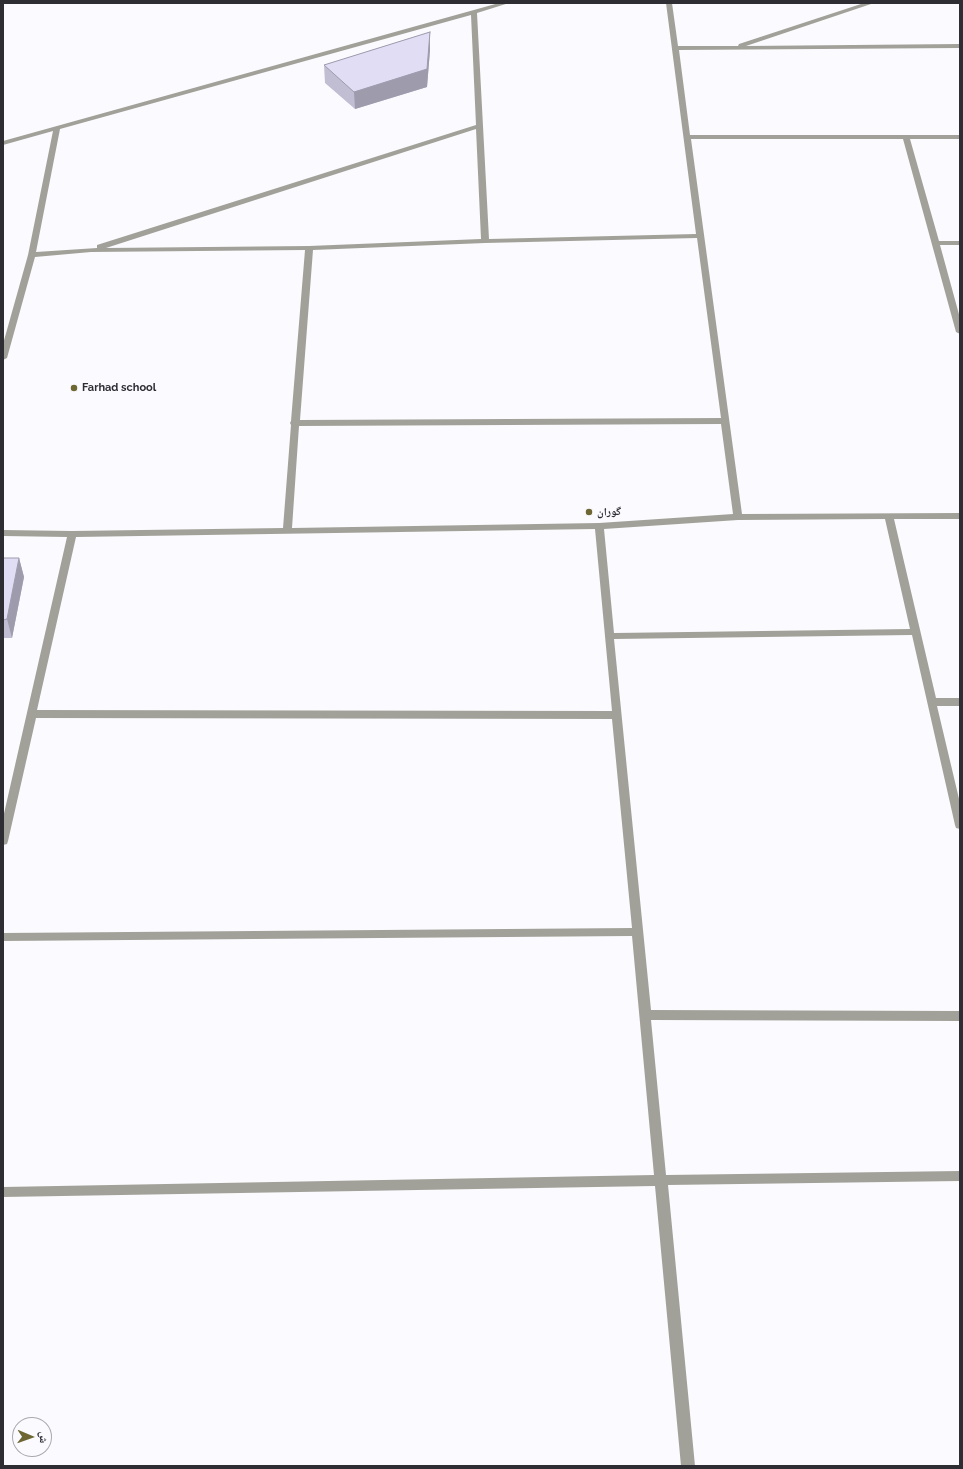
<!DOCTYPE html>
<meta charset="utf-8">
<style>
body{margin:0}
#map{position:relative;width:963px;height:1469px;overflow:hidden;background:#fbfbff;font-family:Raleway,"Noto Naskh Arabic",sans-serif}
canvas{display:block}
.frame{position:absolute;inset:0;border:4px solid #2e2d34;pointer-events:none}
.north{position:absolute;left:12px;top:1417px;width:40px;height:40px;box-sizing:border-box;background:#fbfbff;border:1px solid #a9a9ae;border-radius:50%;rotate:92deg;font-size:11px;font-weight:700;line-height:16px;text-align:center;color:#2e2d34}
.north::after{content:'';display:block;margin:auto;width:14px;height:18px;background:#6e6734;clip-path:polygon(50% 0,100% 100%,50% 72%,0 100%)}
</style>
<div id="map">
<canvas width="963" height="1469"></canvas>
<div class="frame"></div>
<div class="north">ش</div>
</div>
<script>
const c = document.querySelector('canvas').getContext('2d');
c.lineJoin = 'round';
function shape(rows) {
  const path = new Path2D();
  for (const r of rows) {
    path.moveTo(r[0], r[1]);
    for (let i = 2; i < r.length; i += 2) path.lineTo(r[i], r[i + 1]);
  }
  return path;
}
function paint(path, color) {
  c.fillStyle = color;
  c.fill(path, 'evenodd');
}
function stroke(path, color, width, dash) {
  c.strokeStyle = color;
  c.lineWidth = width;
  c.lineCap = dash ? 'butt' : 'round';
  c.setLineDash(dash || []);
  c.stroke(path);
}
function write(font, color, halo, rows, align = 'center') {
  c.font = font + ' Raleway,"Noto Naskh Arabic",sans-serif';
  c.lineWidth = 3;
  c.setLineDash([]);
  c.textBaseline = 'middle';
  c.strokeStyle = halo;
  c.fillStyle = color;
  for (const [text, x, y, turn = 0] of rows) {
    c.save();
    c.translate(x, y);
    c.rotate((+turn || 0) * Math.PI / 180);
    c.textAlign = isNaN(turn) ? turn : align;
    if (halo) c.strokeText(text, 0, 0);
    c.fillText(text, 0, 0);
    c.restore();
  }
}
const minor = shape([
 [499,3,509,3,477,13,489,239,696,234,666,3,672,3,678,46,738,46,739,44,864,3,874,3,746,46,960,44,960,48,679,50,690,135,960,135,960,139,910,139,939,241,960,241,960,245,940,245,960,318,960,334,956,332,903,139,691,139,742,514,960,513,960,519,894,519,936,698,960,698,960,706,937,706,960,803,960,829,956,828,955,825,912,635,614,639,651,1010,960,1011,960,1021,651,1020,666,1175,960,1171,960,1181,668,1185,695,1466,681,1466,655,1186,3,1197,3,1187,654,1175,632,936,3,941,3,933,632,928,612,719,36,718,8,841,7,844,3,845,3,818,67,537,3,536,3,530,72,531,283,528,291,425,290,423,291,421,305,250,91,252,35,257,7,358,3,360,3,344,28,255,53,131,3,145,3,141,499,3],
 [471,15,476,125,97,245,97,248,36,252,60,129,471,15],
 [476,129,481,239,309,246,106,248,476,129],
 [697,238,721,418,300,420,313,250,485,243,697,238],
 [721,424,733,514,599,523,292,528,299,426,721,424],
 [885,519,910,629,614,633,604,529,738,520,885,519],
 [595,529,612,711,37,710,76,537,595,529]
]);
const wall = shape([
 [430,32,430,50,427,87,355,109,325,83,324,65],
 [3,558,19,558,24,577,12,638,3,638]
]);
const shadedWall = shape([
 [430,32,430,50,427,87,355,109,354,92],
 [19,558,24,577,12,638,7,619]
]);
const building = shape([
 [430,32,427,69,354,92,324,65,430,32],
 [3,558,19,558,7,619,3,620,3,558]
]);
const markers = [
 [74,388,4,"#6e6734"],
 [589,512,4,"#6e6734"]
];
const poiNames = [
 ["Farhad school",82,388],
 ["گوران",597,512]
];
paint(minor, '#a2a199');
paint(wall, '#c1bed3');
paint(shadedWall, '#9d9bac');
paint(building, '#e0ddf5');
stroke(building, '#9d9bac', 1);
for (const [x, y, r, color] of markers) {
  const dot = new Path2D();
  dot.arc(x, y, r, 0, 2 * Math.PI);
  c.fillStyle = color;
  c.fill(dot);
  stroke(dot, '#fbfbff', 1.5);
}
write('bold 11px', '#2e2d34', '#fbfbff', poiNames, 'left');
</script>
